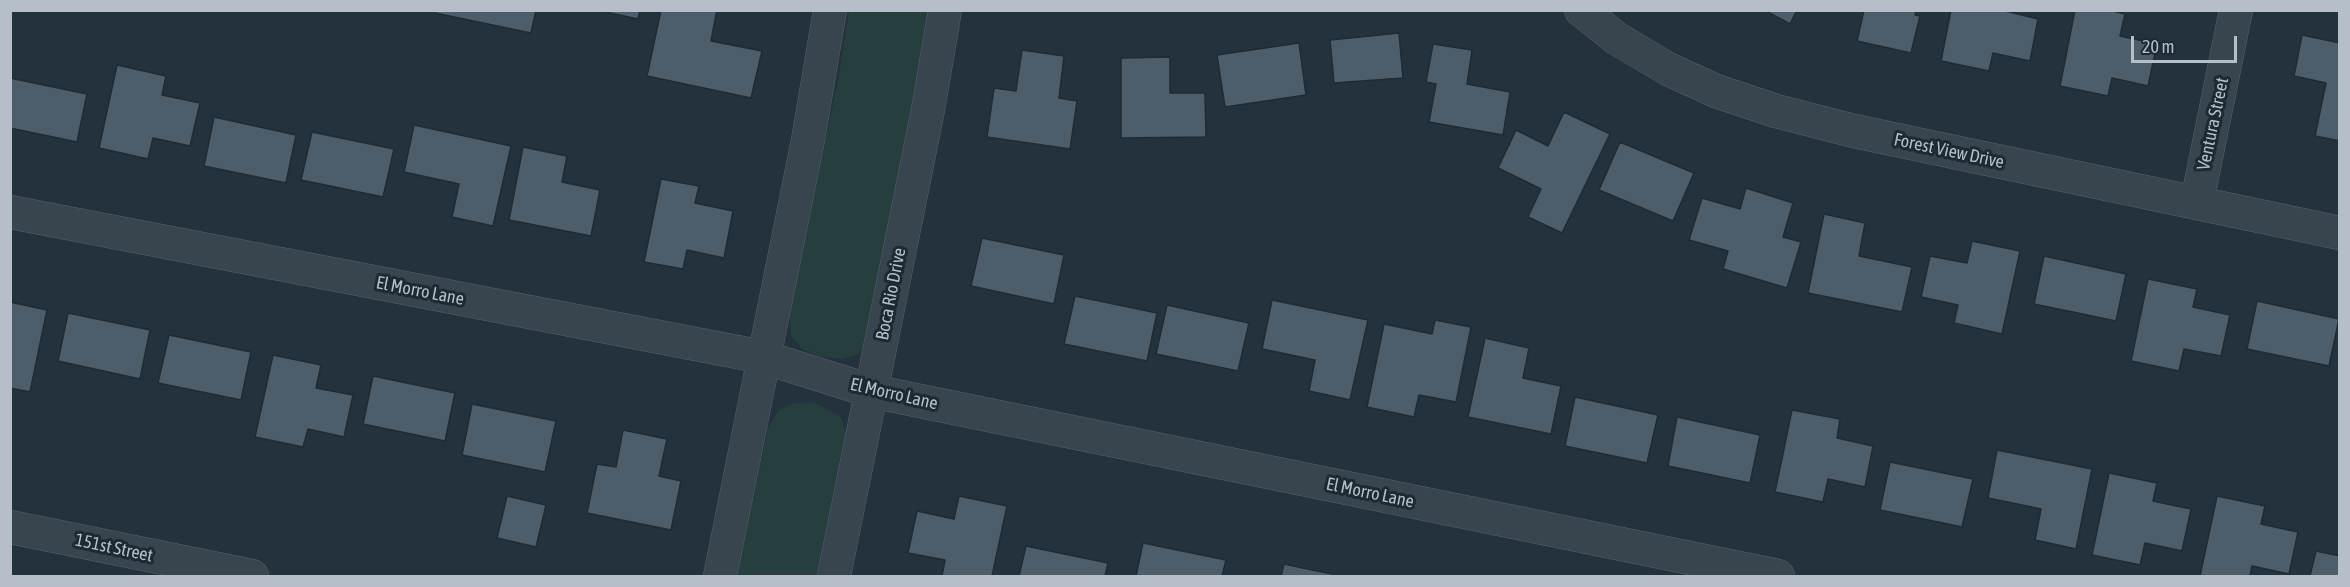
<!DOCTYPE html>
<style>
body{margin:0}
#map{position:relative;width:2350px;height:587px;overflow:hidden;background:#24323e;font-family:"Asap Condensed",sans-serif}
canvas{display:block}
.frame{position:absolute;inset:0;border:12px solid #b4bfc9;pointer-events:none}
.scale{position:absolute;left:2131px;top:36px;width:106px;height:27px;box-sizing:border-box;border:3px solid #b4bfc9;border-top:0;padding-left:8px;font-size:18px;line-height:21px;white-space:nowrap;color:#b4bfc9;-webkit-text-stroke:4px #1d2933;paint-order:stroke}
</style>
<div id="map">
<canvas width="2350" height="587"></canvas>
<div class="frame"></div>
<div class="scale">20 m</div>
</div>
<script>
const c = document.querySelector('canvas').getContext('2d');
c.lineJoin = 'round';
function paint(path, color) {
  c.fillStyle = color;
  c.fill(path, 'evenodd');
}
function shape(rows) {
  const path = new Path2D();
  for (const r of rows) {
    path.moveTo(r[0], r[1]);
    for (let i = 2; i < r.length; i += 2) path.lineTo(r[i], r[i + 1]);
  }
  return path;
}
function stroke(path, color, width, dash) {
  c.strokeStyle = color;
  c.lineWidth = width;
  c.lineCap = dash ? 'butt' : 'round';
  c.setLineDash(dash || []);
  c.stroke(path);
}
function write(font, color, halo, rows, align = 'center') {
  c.font = font + ' "Asap Condensed",sans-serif';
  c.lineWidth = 6;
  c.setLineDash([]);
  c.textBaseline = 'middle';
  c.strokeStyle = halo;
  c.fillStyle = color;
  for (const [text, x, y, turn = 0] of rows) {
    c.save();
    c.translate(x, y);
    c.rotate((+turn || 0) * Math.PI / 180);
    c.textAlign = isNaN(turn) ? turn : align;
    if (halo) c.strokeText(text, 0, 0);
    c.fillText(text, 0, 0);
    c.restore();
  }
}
const green = shape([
 [849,11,930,11,870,340,860,353,843,359,822,357,802,349,791,335,790,312,838,81],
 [813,402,841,417,849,445,821,576,737,576,768,428,779,410,795,403]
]);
const building = shape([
 [436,10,536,10,531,33,435,13,436,10],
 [596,10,640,10,638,19,596,10],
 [661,10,717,10,711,41,762,51,751,98,647,76,661,10],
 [1764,10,1797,10,1790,24,1764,10],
 [1864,10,1916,10,1915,15,1920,16,1911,53,1857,41,1864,10],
 [1951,10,2001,10,2038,19,2030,61,1993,53,1989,71,1941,61,1951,10],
 [2075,10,2109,10,2125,14,2120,36,2157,44,2148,86,2112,78,2108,96,2060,86,2075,10],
 [1399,33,1403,78,1334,83,1330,40,1399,33],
 [2302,35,2340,43,2340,141,2315,136,2326,83,2294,76,2302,35],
 [1299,43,1306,95,1225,107,1217,55,1299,43],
 [1433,44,1472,50,1467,84,1510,92,1503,135,1429,122,1436,84,1426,82,1433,44],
 [1022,50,1064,56,1059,98,1077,101,1070,149,987,137,994,88,1016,91,1022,50],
 [1170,57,1170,93,1205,93,1206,137,1121,138,1121,58,1170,57],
 [117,65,166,76,162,95,200,103,190,146,153,138,148,159,99,148,117,65],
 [10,78,87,94,77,142,10,128,10,78],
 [1564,112,1610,134,1562,233,1528,217,1541,189,1498,168,1516,130,1548,146,1564,112],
 [214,117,296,135,286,183,204,166,214,117],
 [414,125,511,146,493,226,452,217,459,184,404,172,414,125],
 [312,132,394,149,383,197,301,180,312,132],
 [1620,142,1694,173,1673,221,1599,190,1620,142],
 [523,147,567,156,562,182,600,190,591,236,509,220,523,147],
 [661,179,699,186,695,203,733,211,724,258,687,250,683,269,644,262,661,179],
 [1746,188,1793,203,1783,237,1801,242,1787,288,1723,269,1728,251,1689,240,1702,198,1740,209,1746,188],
 [1824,214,1865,223,1859,256,1912,267,1902,312,1808,293,1824,214],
 [982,238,1064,255,1054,304,971,286,982,238],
 [1972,241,2020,251,2002,334,1954,323,1958,305,1921,297,1930,256,1967,263,1972,241],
 [2044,256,2126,274,2116,321,2034,304,2044,256],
 [2148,279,2197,289,2193,307,2230,315,2221,356,2184,349,2179,371,2131,361,2148,279],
 [1075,296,1157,313,1147,361,1064,344,1075,296],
 [1272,300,1368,320,1350,400,1309,391,1315,360,1262,349,1272,300],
 [2257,301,2339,319,2329,366,2247,349,2257,301],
 [10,302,47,310,30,392,10,388,10,302],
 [1167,305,1249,323,1238,371,1156,354,1167,305],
 [68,313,150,330,140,379,58,361,68,313],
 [1435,320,1471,327,1456,402,1419,395,1414,417,1367,407,1384,324,1432,334,1435,320],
 [169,335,251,352,241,400,158,383,169,335],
 [1485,338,1529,348,1523,378,1561,386,1551,434,1468,417,1485,338],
 [273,355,321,365,316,388,353,395,344,437,308,429,303,447,255,437,273,355],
 [373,376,455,393,445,441,363,424,373,376],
 [1575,397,1658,415,1647,463,1565,446,1575,397],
 [472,404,556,421,545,472,462,455,472,404],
 [1792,410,1840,419,1837,438,1873,446,1865,487,1828,479,1823,502,1775,492,1792,410],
 [1677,417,1760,435,1750,483,1668,466,1677,417],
 [623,430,667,439,659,476,681,481,671,530,587,513,597,464,616,467,623,430],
 [1997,450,2092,469,2076,549,2035,540,2041,509,1988,498,1997,450],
 [1890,462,1973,479,1962,527,1880,510,1890,462],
 [2109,473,2157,483,2153,501,2191,509,2182,551,2145,543,2140,565,2092,555,2109,473],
 [507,496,546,505,536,547,497,538,507,496],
 [959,496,1007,506,992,576,942,576,945,560,908,553,917,511,954,519,959,496],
 [2217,496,2265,506,2261,524,2298,532,2289,574,2252,566,2250,576,2200,576,2217,496],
 [1143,543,1226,560,1222,576,1136,576,1143,543],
 [1026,546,1108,563,1105,576,1019,576,1026,546],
 [2316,551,2340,556,2340,576,2310,576,2316,551],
 [1284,564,1332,574,1331,576,1281,576,1284,564]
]);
const minor = shape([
 [1581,10,1616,38,1668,69,1716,91,1776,111,1854,131,2340,233],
 [2197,202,2236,10],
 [10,212,763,357,871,391,1778,576],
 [10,527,252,576],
 [720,576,808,140,830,10],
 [834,576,928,110,945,10]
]);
const streetNames = [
 ["Ventura Street",2213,124,-78],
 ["Forest View Drive",1949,151,12],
 ["El Morro Lane",420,291,11],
 ["Boca Rio Drive",891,294,-79],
 ["El Morro Lane",894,394,13],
 ["El Morro Lane",1370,493,12],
 ["151st Street",114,548,12]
];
paint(green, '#263f3e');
paint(building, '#4d5d69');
stroke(building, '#1f2b35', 1.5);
stroke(minor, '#56626c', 34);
stroke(minor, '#38444e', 33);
write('18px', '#b4bfc9', '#1d2933', streetNames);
</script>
